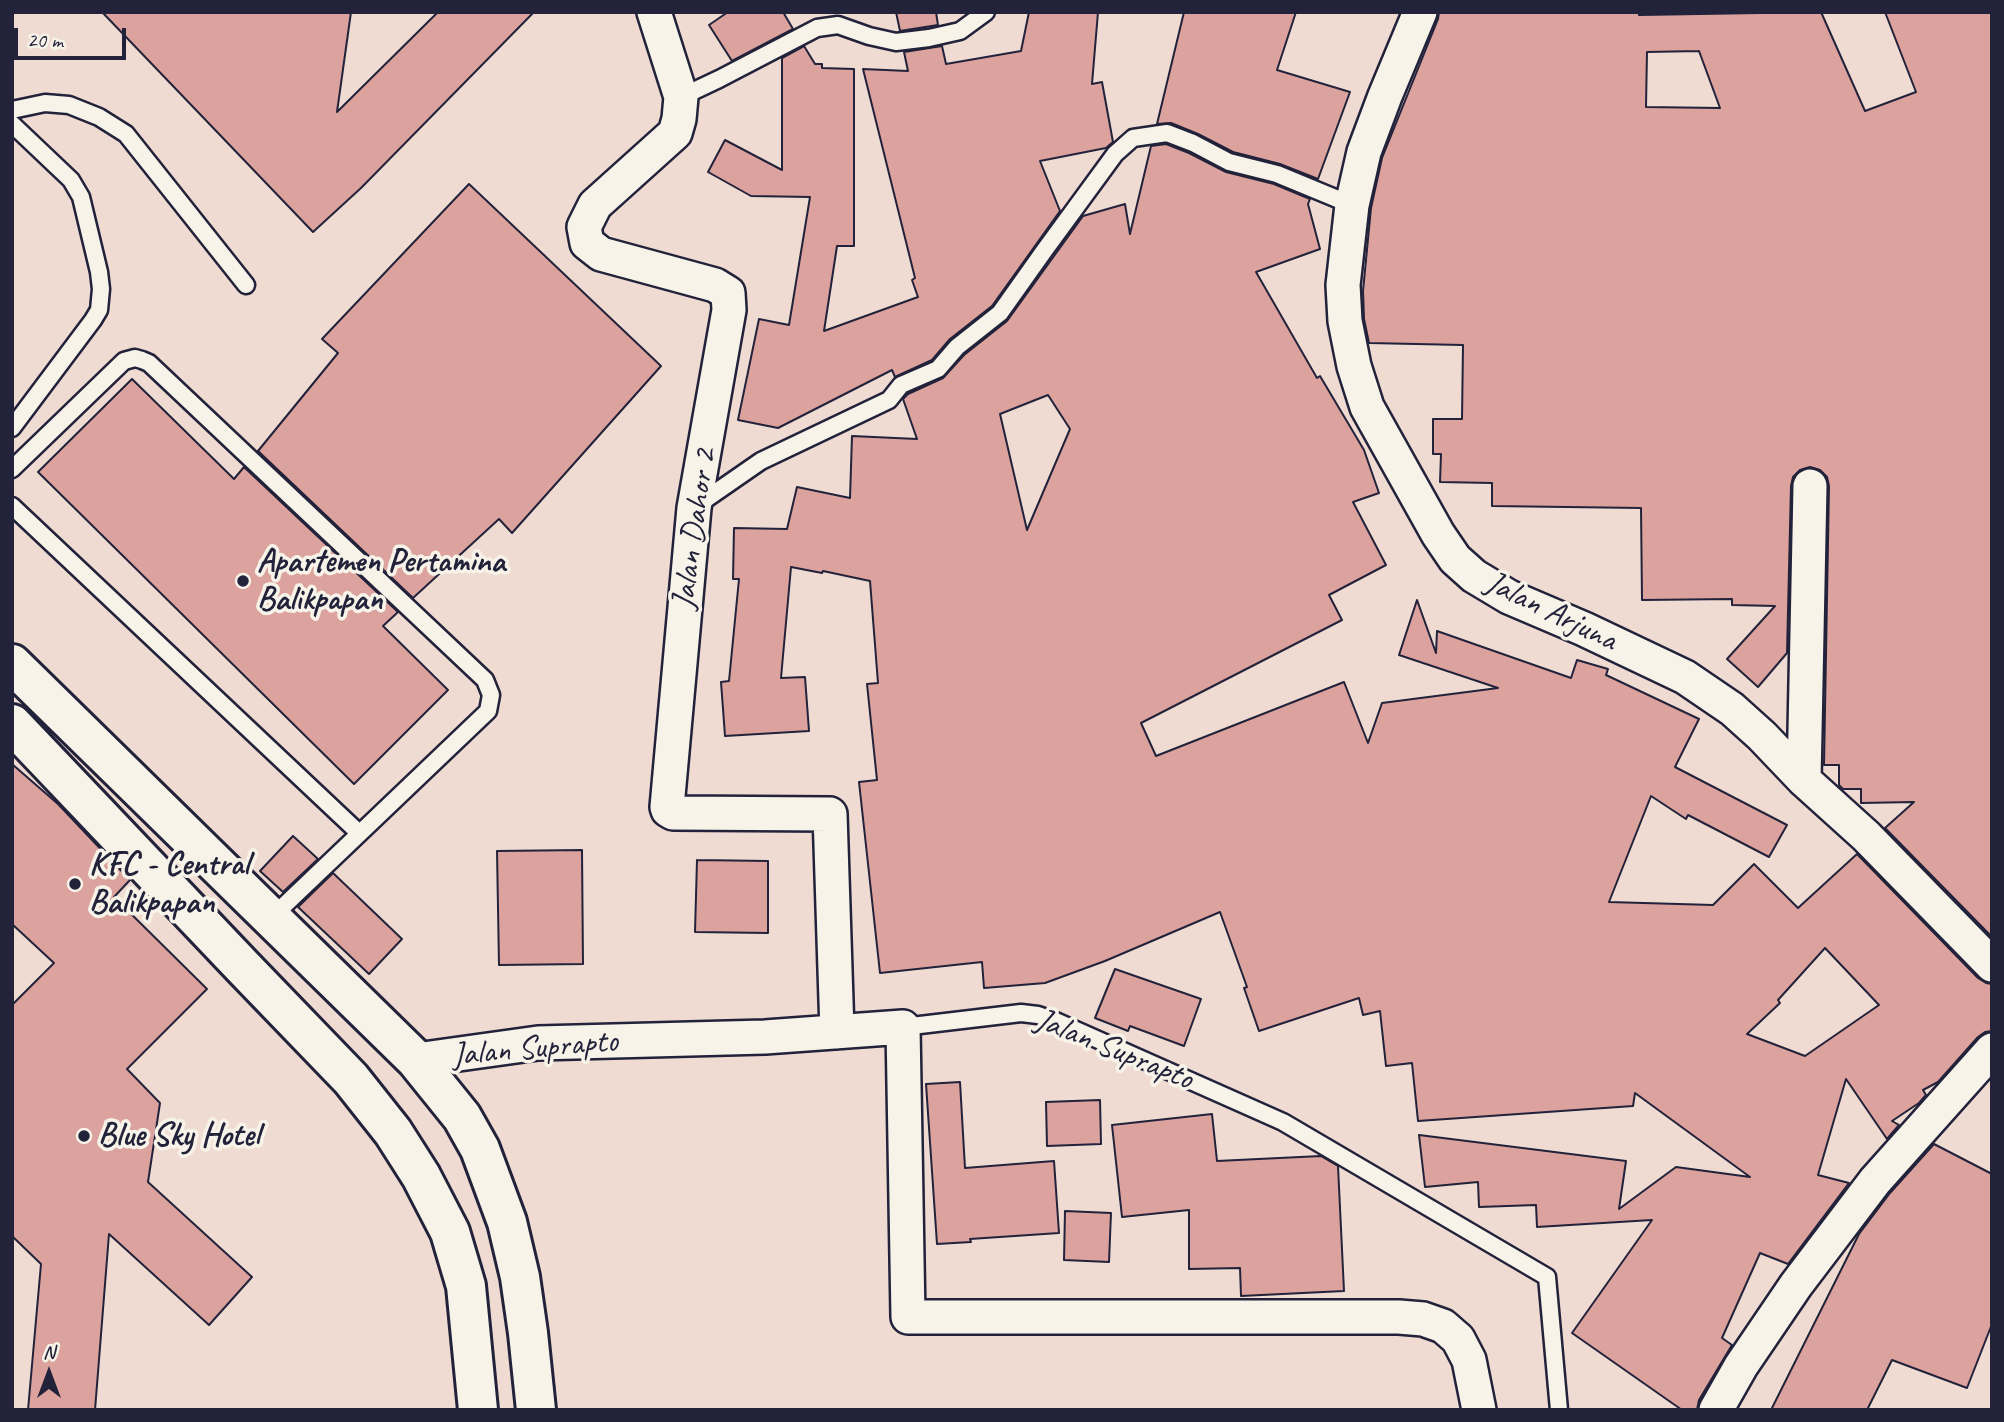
<!DOCTYPE html>
<style>
body{margin:0}
#map{position:relative;width:2004px;height:1422px;overflow:hidden;background:#efdbd2;font-family:Caveat,sans-serif}
canvas{display:block}
.frame{position:absolute;inset:0;border:14px solid #22223b;pointer-events:none}
.north{position:absolute;left:14px;top:1338px;width:70px;height:70px;-webkit-text-stroke:5px #f7f3e8;paint-order:stroke;rotate:0deg;font-size:19px;font-weight:700;line-height:28px;text-align:center;color:#22223b}
.north::after{content:'';display:block;margin:auto;width:24px;height:32px;background:#22223b;clip-path:polygon(50% 0,100% 100%,50% 72%,0 100%)}
.scale{position:absolute;left:14px;top:28px;width:112px;height:32px;box-sizing:border-box;border:4px solid #22223b;border-top:0;padding-left:9px;font-size:21px;line-height:24px;white-space:nowrap;color:#22223b;-webkit-text-stroke:5px #f7f3e8;paint-order:stroke}
</style>
<div id="map">
<canvas width="2004" height="1422"></canvas>
<div class="frame"></div>
<div class="north">N</div>
<div class="scale">20 m</div>
</div>
<script>
const c = document.querySelector('canvas').getContext('2d');
c.lineJoin = 'round';
function paint(path, color) {
  c.fillStyle = color;
  c.fill(path, 'evenodd');
}
function shape(rows) {
  const path = new Path2D();
  for (const r of rows) {
    path.moveTo(r[0], r[1]);
    for (let i = 2; i < r.length; i += 2) path.lineTo(r[i], r[i + 1]);
  }
  return path;
}
function stroke(path, color, width, dash) {
  c.strokeStyle = color;
  c.lineWidth = width;
  c.lineCap = dash ? 'butt' : 'round';
  c.setLineDash(dash || []);
  c.stroke(path);
}
function write(font, color, halo, rows, align = 'center') {
  c.font = font + ' Caveat,sans-serif';
  c.lineWidth = 7;
  c.setLineDash([]);
  c.textBaseline = 'middle';
  c.strokeStyle = halo;
  c.fillStyle = color;
  for (const [text, x, y, turn = 0] of rows) {
    c.save();
    c.translate(x, y);
    c.rotate((+turn || 0) * Math.PI / 180);
    c.textAlign = isNaN(turn) ? turn : align;
    if (halo) c.strokeText(text, 0, 0);
    c.fillText(text, 0, 0);
    c.restore();
  }
}
const building = shape([
 [102,12,351,12,337,112,438,12,534,12,361,188,313,232,102,12],
 [728,12,783,12,793,29,732,61,709,25,728,12],
 [896,12,936,12,938,25,900,31,896,12],
 [1029,12,1098,12,1092,84,1102,82,1113,142,1106,148,1040,161,1060,211,992,306,950,339,932,360,895,377,892,370,778,428,738,420,759,319,789,325,810,197,751,196,708,172,725,140,782,170,782,58,804,46,815,64,822,64,822,68,854,69,854,246,837,246,824,331,918,297,912,280,915,278,863,69,908,71,904,52,942,46,946,64,1021,51,1029,12],
 [1184,12,1296,12,1277,70,1350,92,1318,179,1280,164,1233,152,1198,134,1171,123,1157,124,1184,12],
 [1439,12,1639,12,1639,15,1821,12,1865,111,1916,92,1885,12,1992,12,1992,937,1885,828,1914,802,1861,803,1861,789,1843,789,1839,785,1839,765,1824,765,1829,486,1827,477,1820,470,1810,467,1800,470,1793,477,1791,486,1787,653,1758,687,1727,659,1775,606,1732,605,1732,599,1642,600,1641,508,1492,506,1492,483,1440,482,1441,454,1433,454,1433,419,1462,419,1463,345,1369,343,1364,319,1363,291,1371,208,1382,158,1438,19,1439,12],
 [1699,51,1720,108,1646,107,1647,52,1699,51],
 [1166,144,1189,153,1226,172,1274,184,1310,199,1308,204,1320,249,1256,272,1317,378,1320,376,1364,450,1379,493,1353,502,1386,565,1329,595,1342,620,1141,723,1156,756,1344,682,1368,743,1382,703,1498,688,1399,655,1417,600,1436,653,1437,631,1571,678,1577,660,1608,669,1606,675,1699,719,1675,767,1787,825,1769,857,1688,815,1686,819,1651,796,1609,902,1713,905,1754,864,1798,908,1857,854,1978,978,1986,983,1992,984,1992,1031,1985,1032,1978,1037,1938,1082,1923,1090,1926,1095,1919,1103,1892,1121,1899,1125,1887,1139,1846,1079,1818,1175,1849,1183,1788,1264,1760,1253,1722,1338,1732,1345,1699,1400,1697,1410,1682,1410,1572,1333,1652,1220,1537,1227,1536,1205,1479,1207,1478,1182,1425,1187,1419,1135,1626,1161,1619,1209,1676,1167,1750,1177,1635,1093,1633,1106,1418,1121,1412,1063,1386,1066,1380,1011,1363,1015,1359,998,1259,1031,1244,988,1247,987,1220,912,1105,961,1045,983,984,988,982,962,880,973,859,782,877,780,867,684,878,683,870,581,823,571,822,573,791,567,781,678,805,677,809,731,725,736,721,682,729,681,739,579,733,579,734,528,787,529,797,487,850,498,852,436,917,439,903,399,908,394,943,378,964,355,1007,321,1083,216,1125,204,1130,234,1151,146,1166,144],
 [1048,395,1070,429,1027,530,1000,414,1048,395],
 [1825,948,1879,1005,1805,1056,1747,1034,1780,1003,1778,1000,1825,948],
 [469,184,661,366,512,533,499,519,413,598,258,451,338,353,322,339,469,184],
 [132,379,234,479,244,467,398,612,383,626,448,690,354,784,38,472,132,379],
 [12,764,58,804,130,880,114,897,207,989,127,1069,160,1103,148,1182,252,1277,209,1325,109,1234,95,1410,28,1410,41,1264,12,1236,12,1005,54,963,12,924,12,764],
 [293,836,318,859,283,892,260,871,293,836],
 [582,850,583,964,499,965,497,851,582,850],
 [697,860,768,861,768,933,695,932,697,860],
 [333,873,402,939,369,974,298,907,333,873],
 [1115,969,1201,999,1184,1046,1130,1026,1128,1031,1095,1018,1115,969],
 [960,1082,965,1168,1054,1161,1059,1233,970,1239,971,1242,937,1244,926,1084,960,1082],
 [1100,1100,1101,1144,1047,1146,1046,1102,1100,1100],
 [1212,1114,1217,1161,1321,1156,1338,1166,1344,1291,1241,1296,1240,1268,1189,1269,1189,1210,1122,1217,1112,1125,1212,1114],
 [1934,1144,1992,1174,1992,1324,1967,1388,1892,1360,1867,1410,1771,1410,1859,1234,1890,1193,1934,1144],
 [1065,1211,1111,1213,1109,1262,1064,1260,1065,1211]
]);
const lane = shape([
 [681,97,719,79,817,28,838,25,869,36,896,42,929,38,960,31,986,12],
 [12,110,45,103,69,105,99,117,126,134,246,285],
 [12,124,71,180,81,197,99,272,101,289,99,310,93,320,12,428],
 [12,469,124,361,135,358,142,360,149,363,485,680,491,695,488,711,271,918],
 [12,506,359,833],
 [696,506,761,461,889,400,901,385,938,369,957,347,1000,313,1044,251,1115,154,1133,138,1167,133,1193,143,1229,162,1277,174,1352,205],
 [903,1027,1021,1013,1038,1015,1058,1022,1283,1122,1547,1277,1559,1410]
]);
const street = shape([
 [654,12,681,97,679,119,675,133,595,205,584,227,587,243,601,254,715,285,728,293,729,310,694,508,667,807,668,810,673,813,830,814,837,1032],
 [1420,12,1385,96,1364,152,1352,205,1343,285,1345,321,1354,366,1367,407,1438,534,1455,559,1474,576,1509,597,1584,629,1685,677,1732,709,1762,736,1804,780,1866,836,1992,965],
 [1804,780,1810,486],
 [416,1060,538,1043,765,1037,903,1027,908,1317,1399,1317,1423,1319,1443,1326,1458,1339,1469,1360,1479,1410],
 [1716,1410,1741,1366,1796,1285,1875,1181,1992,1050]
]);
const secondary = shape([
 [12,664,416,1060,462,1117,480,1149,507,1222,520,1277,528,1333,536,1410],
 [12,724,243,967,351,1079,393,1132,421,1176,450,1232,466,1286,478,1410]
]);
const markers = [
 [243,581,7,"#22223b"],
 [75,884,7,"#22223b"],
 [84,1136,7,"#22223b"]
];
const streetNames = [
 ["Jalan Dahor 2",695,529,-82],
 ["Jalan Arjuna",1551,612,26],
 ["Jalan Suprapto",535,1049,-5],
 ["Jalan Suprapto",1114,1050,22]
];
const poiNames = [
 ["Apartemen Pertamina",257,562],
 ["Balikpapan",257,600],
 ["KFC - Central",89,865],
 ["Balikpapan",89,903],
 ["Blue Sky Hotel",98,1136]
];
paint(building, '#dca29d');
stroke(building, '#22223b', 2);
stroke(lane, '#22223b', 21);
stroke(street, '#22223b', 38);
stroke(secondary, '#22223b', 44);
stroke(lane, '#f7f3e8', 16);
stroke(street, '#f7f3e8', 33);
stroke(secondary, '#f7f3e8', 38);
for (const [x, y, r, color] of markers) {
  const dot = new Path2D();
  dot.arc(x, y, r, 0, 2 * Math.PI);
  c.fillStyle = color;
  c.fill(dot);
  stroke(dot, '#f7f3e8', 2.5);
}
write('33px', '#22223b', '#f7f3e8', streetNames);
write('bold 33px', '#22223b', '#f7f3e8', poiNames, 'left');
</script>
